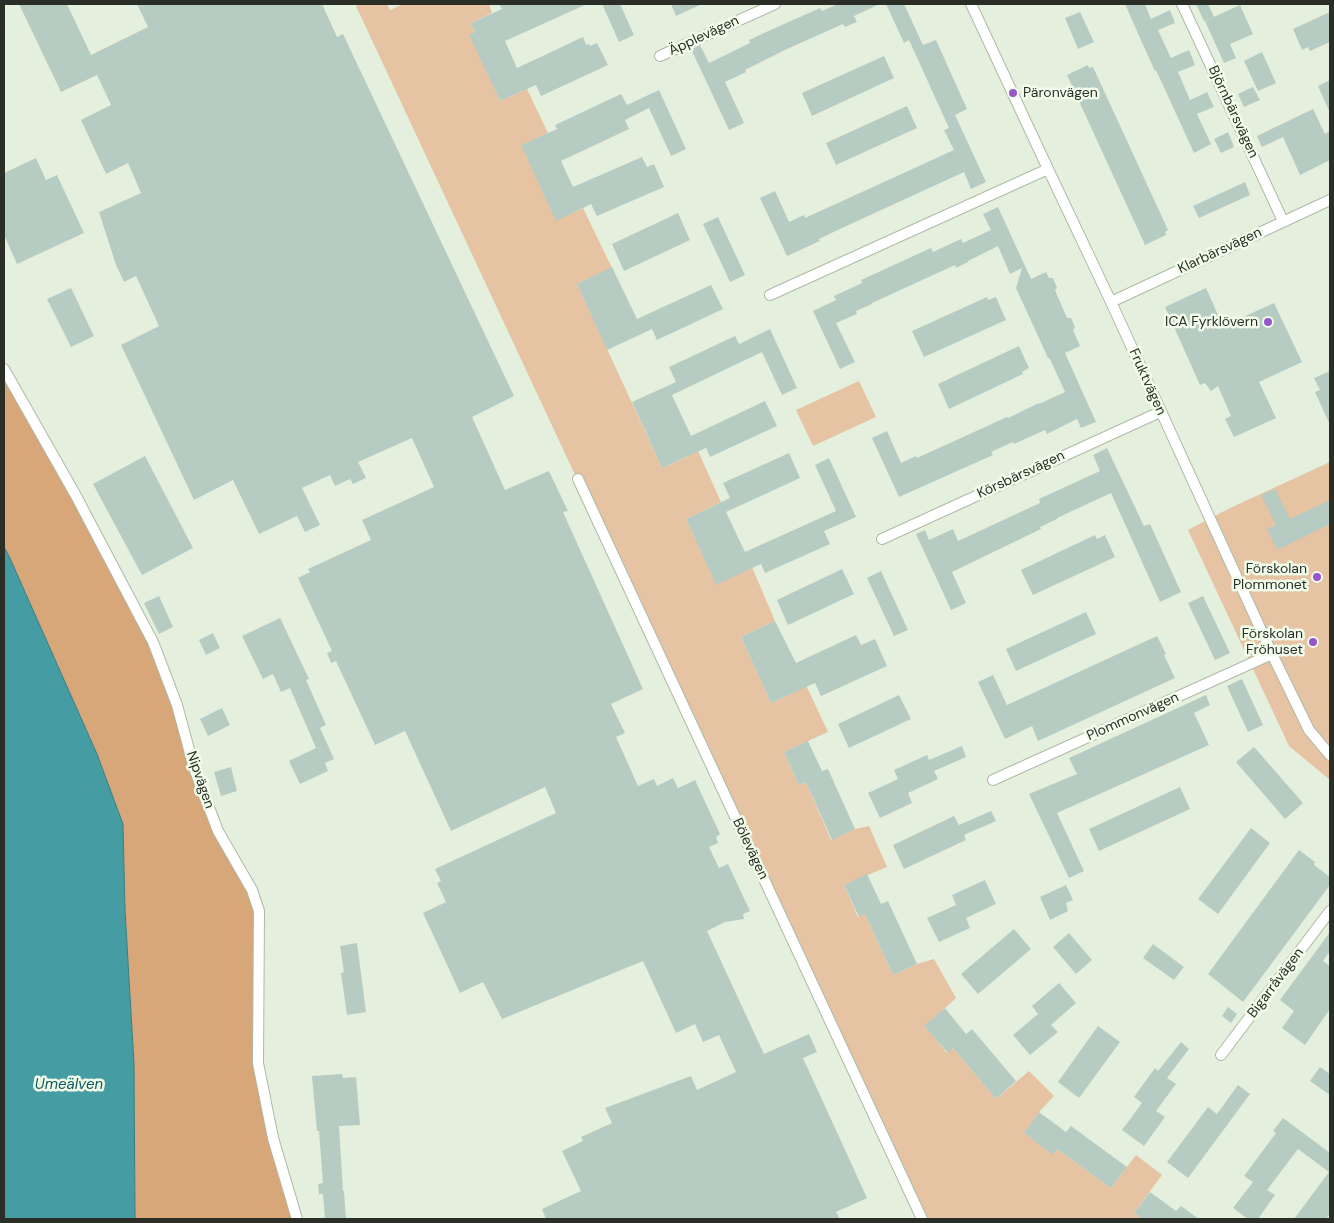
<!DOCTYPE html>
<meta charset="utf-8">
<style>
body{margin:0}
#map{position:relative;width:1334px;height:1223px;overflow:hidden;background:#e4f0dd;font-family:"DM Sans",sans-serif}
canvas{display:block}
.frame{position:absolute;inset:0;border:5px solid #2a2e27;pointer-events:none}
</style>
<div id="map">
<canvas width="1334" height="1223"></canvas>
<div class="frame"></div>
</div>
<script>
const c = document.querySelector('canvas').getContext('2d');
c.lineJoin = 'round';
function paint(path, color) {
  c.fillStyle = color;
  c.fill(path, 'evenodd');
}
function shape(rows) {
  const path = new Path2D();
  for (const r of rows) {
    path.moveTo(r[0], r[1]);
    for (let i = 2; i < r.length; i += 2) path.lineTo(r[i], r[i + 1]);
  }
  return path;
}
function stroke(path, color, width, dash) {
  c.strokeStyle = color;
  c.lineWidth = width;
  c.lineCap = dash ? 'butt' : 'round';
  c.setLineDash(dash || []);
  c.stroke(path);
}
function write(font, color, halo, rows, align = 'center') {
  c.font = font + ' "DM Sans",sans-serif';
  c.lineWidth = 5;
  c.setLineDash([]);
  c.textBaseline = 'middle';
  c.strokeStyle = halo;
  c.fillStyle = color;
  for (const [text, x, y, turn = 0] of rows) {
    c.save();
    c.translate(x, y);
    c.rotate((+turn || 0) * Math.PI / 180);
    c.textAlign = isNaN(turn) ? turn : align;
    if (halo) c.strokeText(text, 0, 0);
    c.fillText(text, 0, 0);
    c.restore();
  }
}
const green = shape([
 [360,4,387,4,390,10,403,4,489,4,492,13,471,23,475,32,470,35,500,101,527,89,548,133,522,145,556,220,583,208,612,268,577,284,662,468,689,456,688,455,698,451,721,502,686,519,716,584,752,567,775,621,741,637,771,703,797,691,806,685,828,732,784,752,799,785,806,782,831,840,855,829,869,826,887,867,844,885,858,917,865,914,893,975,917,964,934,959,956,998,925,1026,947,1053,953,1048,996,1099,1029,1071,1054,1096,1039,1112,1024,1133,1053,1154,1057,1149,1111,1188,1136,1155,1162,1175,1134,1213,1142,1219,922,1219,697,736,356,6],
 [859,381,876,417,813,446,796,410],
 [1330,462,1330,780,1289,746,1188,530,1228,509]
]);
const forest = shape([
 [4,369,153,642,194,768,259,911,258,1063,297,1219,135,1219,134,1064,125,910,123,824,97,754,9,556,4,547]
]);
const water = shape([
 [4,547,9,556,97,754,123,824,125,910,134,1064,135,1219,4,1219,4,547]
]);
const building = shape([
 [19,4,67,4,91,55,148,27,137,4,322,4,337,37,343,34,514,396,472,417,505,490,549,471,568,511,563,512,643,689,611,704,625,733,616,737,638,786,654,779,657,786,673,778,678,788,695,780,720,834,716,837,718,843,709,847,719,868,728,864,750,911,743,914,744,919,725,922,707,931,764,1054,809,1034,817,1052,803,1058,867,1198,836,1212,840,1219,546,1219,542,1209,581,1191,562,1151,583,1141,581,1137,612,1123,605,1108,691,1076,697,1090,736,1072,719,1035,703,1042,695,1024,676,1033,643,961,502,1019,483,982,460,993,423,913,446,902,437,883,441,881,435,869,556,813,545,787,451,831,405,731,375,745,336,661,331,663,327,653,332,651,298,578,310,572,308,569,371,540,362,520,434,487,412,438,358,462,366,478,353,484,350,479,335,486,330,475,302,488,320,525,305,532,297,516,259,534,233,480,194,500,121,345,159,326,136,276,124,282,116,265,99,212,141,193,128,163,106,174,81,120,111,105,97,75,61,92],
 [499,4,587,4,505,41,517,68,583,37,586,45,589,44,590,46,597,43,608,65,541,96,536,85,500,101,469,35,475,32,471,23,502,9],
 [602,4,620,4,634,35,619,42],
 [671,4,702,4,676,16],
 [838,4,880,4,854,16,857,22,845,27,843,24,787,49,745,70,746,72,725,82,744,123,729,130,691,49,700,45,709,63,750,43,749,40,764,33,820,8,822,11],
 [886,4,904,4,923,45,936,40,967,109,955,115,986,182,971,189,964,172,840,229,819,239,820,241,787,256,760,198,775,191,789,222,804,215,805,218,954,150,944,130,949,128,909,40,904,43],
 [1125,4,1145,4,1151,19,1170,10,1175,23,1158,30,1171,58,1189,50,1195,65,1178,72,1190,100,1207,92,1214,107,1197,114,1211,144,1194,153,1156,70,1155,71,1144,47],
 [1196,4,1208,4,1214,17,1204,21],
 [1240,5,1253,34,1230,44,1236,58,1224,63,1205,21],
 [1080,12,1094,42,1078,49,1065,18],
 [1330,12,1330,42,1310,51,1308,47,1302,50,1293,29],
 [1262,52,1276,83,1258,91,1244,61],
 [884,56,894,78,812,116,802,93],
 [1088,65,1089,68,1093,67,1168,230,1165,232,1166,235,1145,245,1067,75],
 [1330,80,1330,113,1318,86],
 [1253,87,1260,100,1244,107,1238,94],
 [659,90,686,149,671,156,649,108,625,120,629,129,561,161,573,187,642,157,647,167,654,164,664,187,597,216,591,204,556,221,521,145,557,129,555,125,621,94,627,105],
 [907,106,917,128,836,165,826,143],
 [1313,109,1325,134,1330,131,1330,160,1300,175,1283,137,1262,147,1257,136],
 [1228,132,1234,147,1221,153,1214,139],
 [36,158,46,180,57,175,84,233,17,264,4,235,4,173],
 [1245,182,1250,195,1199,218,1193,206],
 [998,207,1031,279,1046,272,1049,278,1053,278,1057,288,1055,290,1067,318,1071,318,1075,327,1073,330,1080,346,1065,353,1096,422,1081,428,1077,419,1047,434,1045,430,1014,444,1013,442,991,452,993,455,899,497,872,438,887,431,901,463,916,456,917,458,1007,417,1008,418,1039,403,1039,404,1065,392,1050,359,1048,358,1016,288,1022,268,1010,274,998,246,968,261,968,262,956,268,955,265,872,303,872,304,856,311,857,314,836,323,855,362,840,369,813,311,836,300,834,296,862,283,861,280,931,248,933,252,961,239,963,243,991,230,983,214],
 [678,213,690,240,624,271,612,244],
 [718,217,745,275,730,282,703,224],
 [612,267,637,319,711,285,723,309,657,340,652,329,607,350,577,284],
 [71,288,94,336,71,347,47,299],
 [1206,288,1223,326,1274,303,1302,362,1259,382,1276,418,1234,437,1225,419,1231,416,1218,386,1211,391,1205,383,1200,385,1165,307],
 [987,297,988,300,996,297,1006,320,924,357,912,331],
 [770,329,797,388,782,395,762,352,672,395,691,436,765,401,777,426,710,457,706,448,662,468,632,402,676,382,669,367,735,336,739,344],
 [1019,346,1029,368,1022,372,1023,374,949,409,938,384],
 [1330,371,1330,425,1315,392,1320,390,1314,378],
 [1107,448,1144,526,1150,524,1181,592,1160,602,1111,493,1057,518,1057,519,1040,527,1041,529,952,572,966,603,951,610,916,534,925,530,929,540,953,529,958,541,1040,503,1039,499,1100,471,1093,455],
 [789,453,800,478,726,512,745,552,836,511,815,465,829,458,856,517,824,531,830,544,765,573,761,564,716,585,686,519,730,498,723,483],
 [145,456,193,548,142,575,93,484],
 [1275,489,1290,519,1330,500,1330,524,1277,550,1267,529,1276,525,1261,495],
 [1095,535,1097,539,1105,535,1115,557,1033,595,1021,570],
 [842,569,854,594,788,625,777,600],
 [881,571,908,630,894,636,867,578],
 [159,596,173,627,159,634,144,603],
 [1203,596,1230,653,1215,660,1188,603],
 [1086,612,1096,634,1016,671,1006,649],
 [280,618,309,679,306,680,326,725,320,728,334,759,325,763,328,771,300,784,289,761,316,748,290,688,281,692,273,674,263,679,242,636],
 [775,621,796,663,856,635,861,645,875,639,887,666,821,696,815,683,771,703,741,637],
 [213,633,220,648,206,655,199,640],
 [1157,636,1166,654,1164,655,1175,678,1038,741,1032,726,1005,739,978,682,993,675,1007,705],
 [1242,679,1263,725,1248,732,1227,686],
 [899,695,911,719,849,748,838,724],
 [1206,695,1210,705,1194,713,1209,745,1057,813,1084,871,1069,878,1029,794,1077,774,1069,758],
 [222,708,230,725,208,736,200,719],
 [808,741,822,771,828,769,855,829,832,840,806,782,799,785,784,752],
 [962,746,966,757,934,771,938,779,908,793,912,803,880,818,868,793,898,779,894,770,927,755,929,760],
 [1254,747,1303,803,1285,819,1236,762],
 [231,767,237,791,221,796,214,772],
 [1180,787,1190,809,1099,851,1089,829],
 [991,811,996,821,964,835,966,840,904,869,893,845,954,816,959,825],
 [1251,828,1270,843,1218,914,1198,899],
 [1299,850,1315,862,1314,865,1330,877,1330,885,1243,1002,1208,974],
 [867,874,881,904,888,901,917,964,893,975,865,914,859,917,844,885],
 [985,880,996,904,966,918,970,928,939,942,927,918,956,905,952,895],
 [1066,885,1073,900,1066,903,1068,911,1050,920,1040,897],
 [1014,929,1031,949,978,994,961,974],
 [1330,932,1330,951,1323,961,1330,966,1330,1009,1305,1045,1282,1028,1294,1011,1280,1000],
 [1069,933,1092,960,1076,974,1053,947],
 [357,943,366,1012,347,1015,341,973,344,972,340,946],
 [1153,944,1184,967,1174,980,1143,958],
 [1059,983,1076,1003,1051,1025,1058,1032,1030,1055,1013,1035,1038,1014,1032,1006],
 [1228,1007,1237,1014,1231,1023,1222,1016],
 [945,1008,966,1034,972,1029,1016,1081,996,1099,953,1048,948,1053,924,1026],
 [1098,1026,1120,1042,1079,1098,1058,1082],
 [1181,1042,1189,1049,1167,1078,1176,1084,1156,1111,1165,1117,1144,1146,1122,1130,1142,1103,1134,1097,1155,1068,1158,1071],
 [1320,1067,1330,1074,1330,1095,1310,1081],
 [342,1074,343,1078,356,1077,360,1125,339,1126,343,1191,344,1191,346,1219,325,1219,323,1194,319,1194,318,1184,323,1183,319,1131,317,1131,312,1076],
 [1238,1085,1250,1094,1188,1178,1167,1162,1208,1107,1217,1114],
 [1039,1112,1066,1132,1071,1126,1127,1167,1111,1188,1057,1149,1053,1155,1024,1133],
 [1283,1118,1330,1153,1330,1214,1326,1219,1294,1219,1329,1172,1298,1149,1267,1190,1275,1195,1258,1219,1248,1219,1233,1208,1253,1182,1244,1176,1276,1133,1273,1131],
 [1150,1192,1176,1211,1181,1206,1199,1219,1142,1219,1134,1213]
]);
const street = shape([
 [971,4,1048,169,1111,302,1272,654,1309,730,1330,755],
 [1182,4,1283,221],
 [660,56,775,4],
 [770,295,1048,169],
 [1111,302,1330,200],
 [4,369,75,494,153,642,177,705,194,768,218,831,252,890,259,911,258,1063,273,1138,297,1219],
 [578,479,922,1219],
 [882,539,1160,412],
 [993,780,1272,654],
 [1221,1055,1330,911]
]);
const markers = [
 [1013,93,5,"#9756cb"],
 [1268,322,5,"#9756cb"],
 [1317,577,5,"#9756cb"],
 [1313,642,5,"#9756cb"]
];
const streetNames = [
 ["Äpplevägen",704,36,-25],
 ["Björnbärsvägen",1233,112,65],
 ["Klarbärsvägen",1220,251,-25],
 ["Fruktvägen",1147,382,66],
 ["Körsbärsvägen",1021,475,-25],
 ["Plommonvägen",1133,717,-24],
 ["Nipvägen",200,780,71],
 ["Bölevägen",750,849,65],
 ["Bigarråvägen",1276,983,-53]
];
const poiNames = [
 ["Päronvägen",1023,93,"left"],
 ["ICA Fyrklövern",1258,322],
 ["Förskolan",1307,569],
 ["Plommonet",1307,585],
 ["Förskolan",1303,634],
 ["Fröhuset",1303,650]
];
const waterNames = [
 ["Umeälven",69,1085]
];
paint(green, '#e6c3a3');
paint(forest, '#d7a679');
paint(water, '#459ca3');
stroke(water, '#3d7b7e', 1);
paint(building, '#b6ccc3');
stroke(street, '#aeb9a7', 12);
stroke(street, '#fff', 10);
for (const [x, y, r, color] of markers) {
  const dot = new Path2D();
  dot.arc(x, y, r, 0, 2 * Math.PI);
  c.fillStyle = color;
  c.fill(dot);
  stroke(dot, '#f1fdea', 2);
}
write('14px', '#2a2e27', '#f1fdea', streetNames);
write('14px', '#2a2e27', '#f1fdea', poiNames, 'right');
write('italic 15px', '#0d595f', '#f1fdea', waterNames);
</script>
